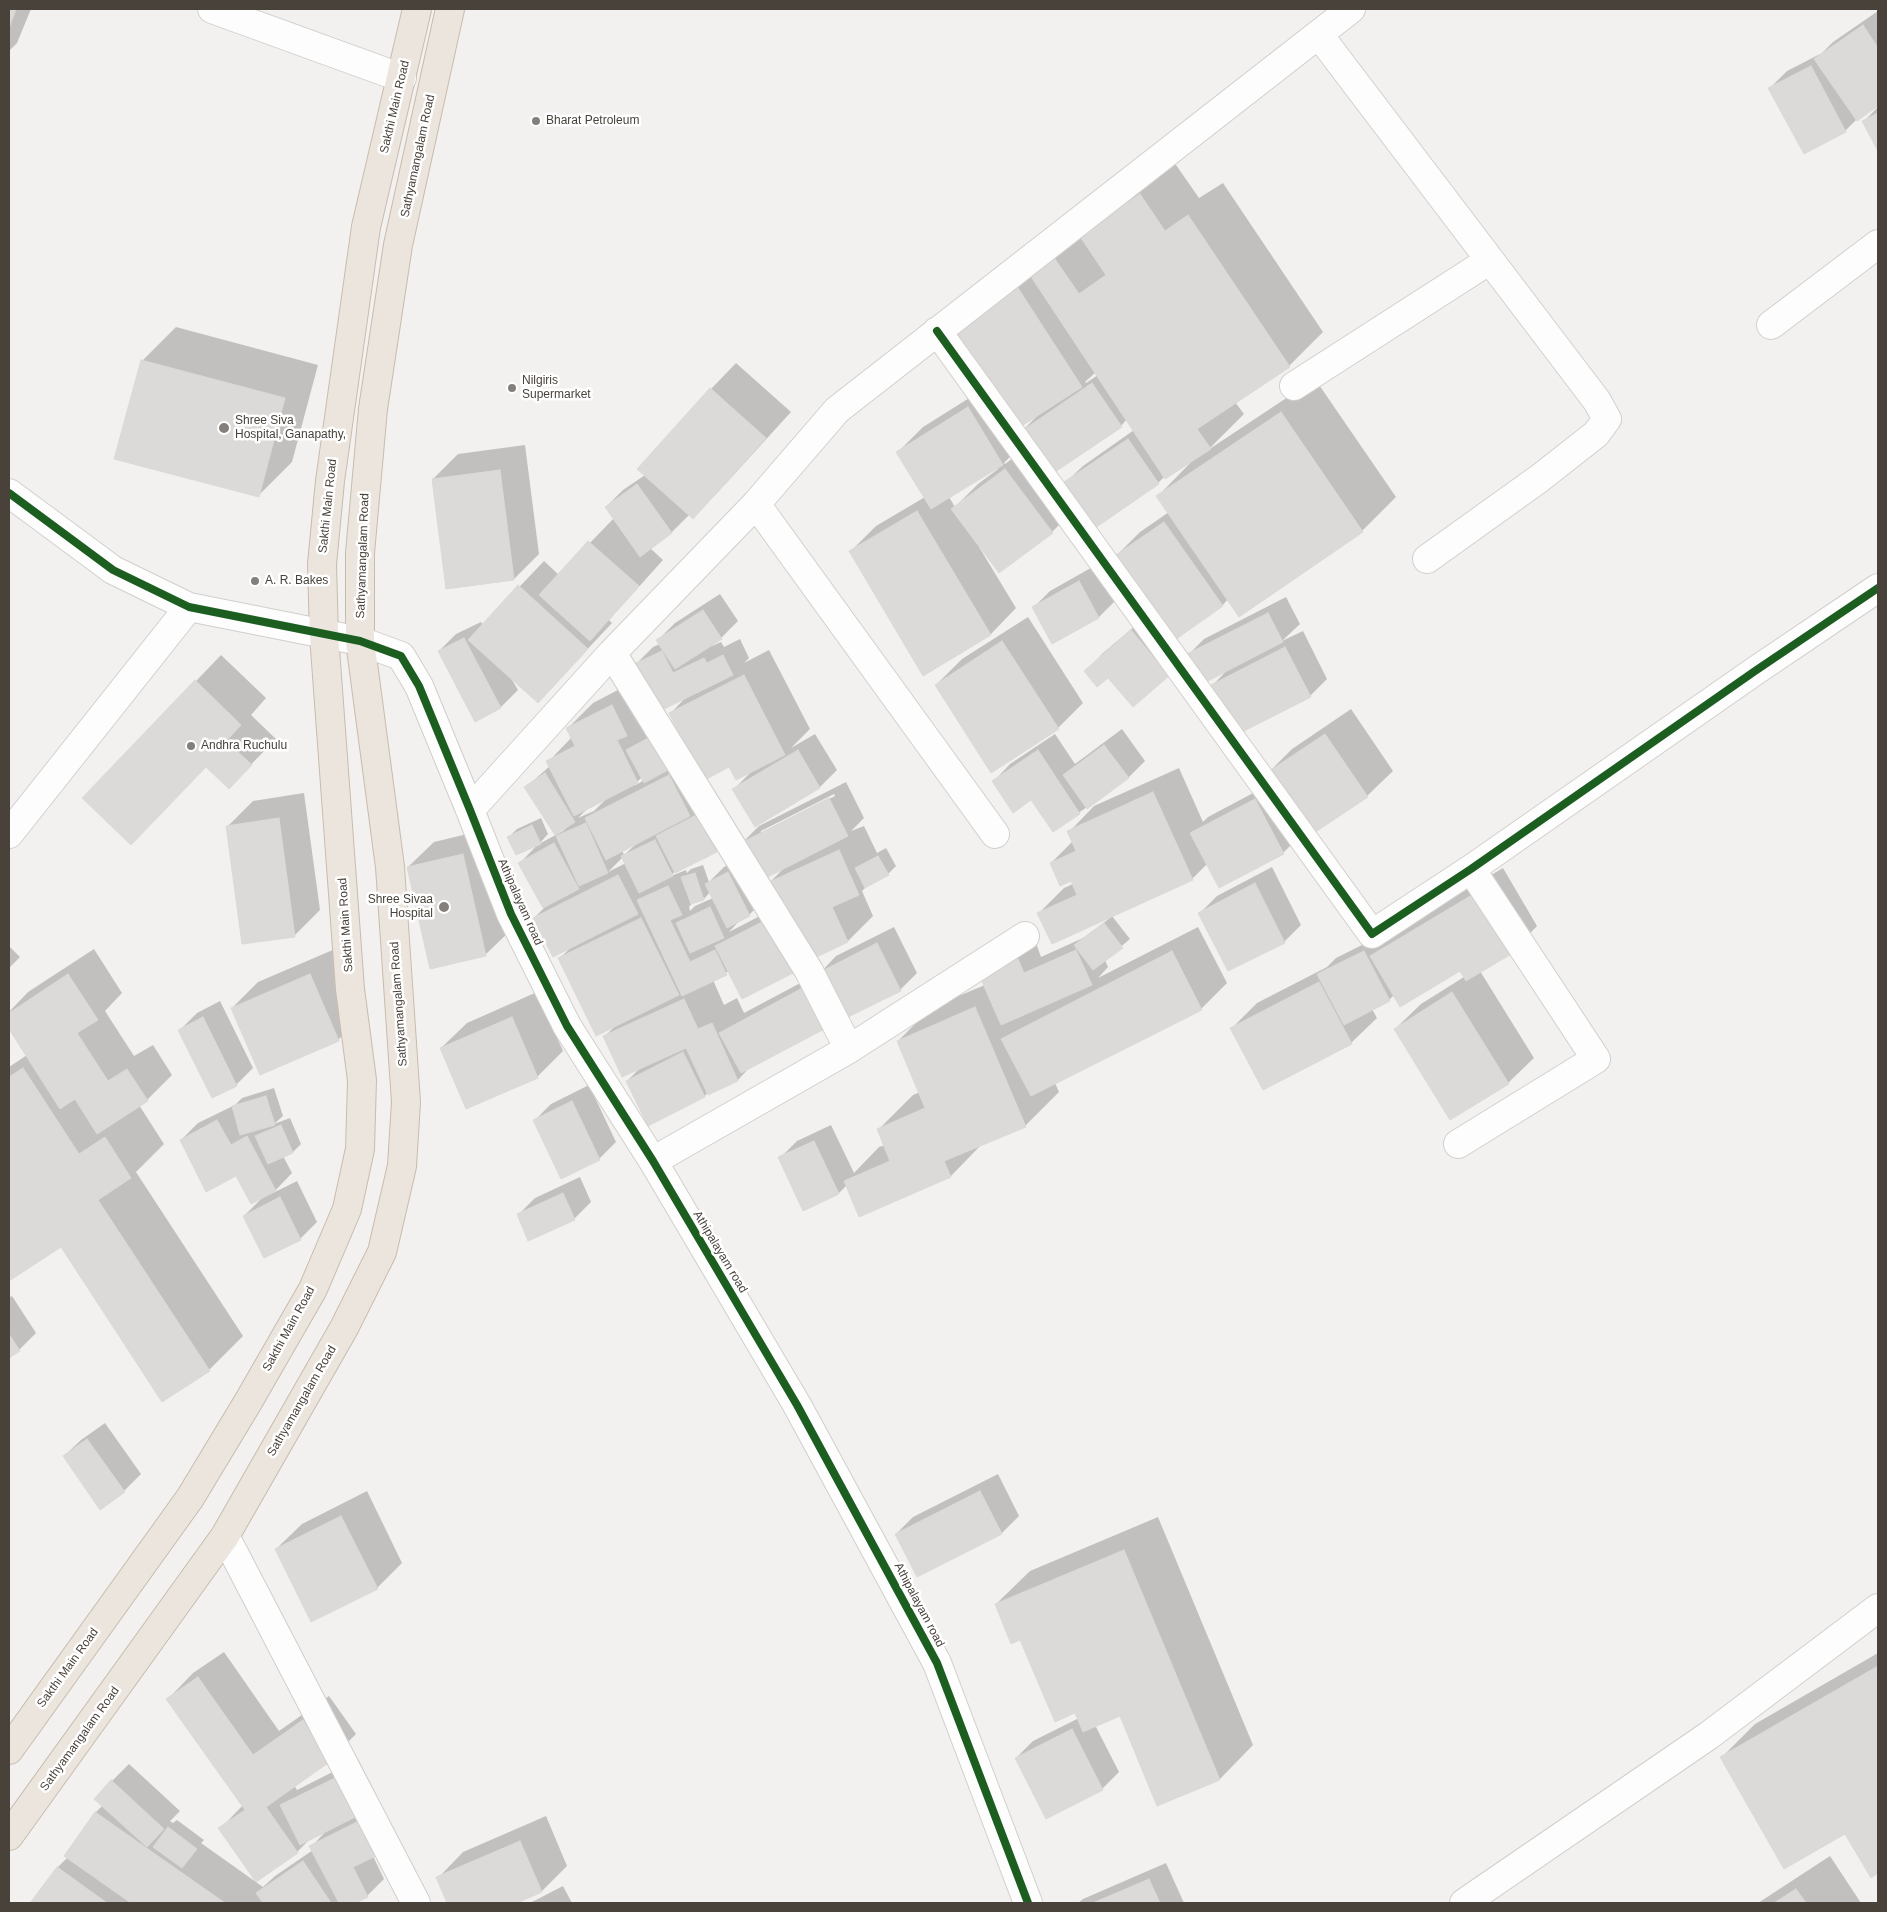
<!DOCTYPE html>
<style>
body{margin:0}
#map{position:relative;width:1887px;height:1912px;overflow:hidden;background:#f3f1ef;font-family:Helvetica,sans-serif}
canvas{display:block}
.frame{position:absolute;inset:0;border:10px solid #49423b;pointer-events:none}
</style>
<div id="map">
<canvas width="1887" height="1912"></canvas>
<div class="frame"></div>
</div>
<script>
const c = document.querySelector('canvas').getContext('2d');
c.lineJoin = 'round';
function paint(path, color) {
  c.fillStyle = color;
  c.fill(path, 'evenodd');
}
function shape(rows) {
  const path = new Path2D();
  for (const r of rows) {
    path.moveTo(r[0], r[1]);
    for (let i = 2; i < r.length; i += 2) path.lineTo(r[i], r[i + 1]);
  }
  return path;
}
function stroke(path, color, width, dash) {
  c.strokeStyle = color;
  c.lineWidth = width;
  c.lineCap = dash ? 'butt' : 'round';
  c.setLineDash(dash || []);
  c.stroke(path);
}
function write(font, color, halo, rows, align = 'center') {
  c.font = font + ' Helvetica,sans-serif';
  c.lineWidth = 5;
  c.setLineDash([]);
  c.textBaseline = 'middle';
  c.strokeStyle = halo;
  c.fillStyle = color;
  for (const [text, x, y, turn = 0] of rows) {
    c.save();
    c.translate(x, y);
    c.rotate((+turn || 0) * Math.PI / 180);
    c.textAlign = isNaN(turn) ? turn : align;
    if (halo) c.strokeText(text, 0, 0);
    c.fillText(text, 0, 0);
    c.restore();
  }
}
const shadow = shape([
 [9,9,31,9,17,43,9,51],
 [1878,11,1878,105,1857,119,1845,131,1770,88,1787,71,1822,53,1833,42],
 [1878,107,1878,149,1864,121],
 [1174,162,1199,198,1223,183,1323,332,1289,366,1235,402,1244,414,1208,450,1315,379,1396,497,1362,531,1228,599,1222,606,1115,557,1140,532,1169,512,1158,496,1194,459,1165,476,1158,483,1096,526,1066,482,1083,466,1134,430,1127,419,1121,426,1052,472,1078,506,1052,532,1000,571,981,546,979,547,1016,608,991,634,924,674,850,552,876,526,925,497,898,452,923,427,990,385,954,329],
 [1096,372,1098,375,1086,383,1085,382],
 [1038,415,1023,430,1020,425],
 [1023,443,1026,448,1005,464,1004,463],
 [997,467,998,469,978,484,955,507,949,497],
 [176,327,318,365,292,462,258,496,142,361],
 [736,363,791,412,718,492,693,518,689,515,672,532,650,548,663,560,609,620,612,623,538,702,511,678,518,690,501,707,476,720,439,651,456,634,481,622,483,625,544,561,559,575,614,518,606,507,623,490,645,475,711,389],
 [525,445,539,554,514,579,433,479,458,454],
 [1096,565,1116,600,1099,617,1053,643,1033,608,1050,591],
 [720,594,738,621,721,638,711,645,712,646,721,642,724,647,740,639,749,658,744,663,769,650,810,729,791,748,815,734,837,770,820,787,756,825,734,789,752,771,730,766,670,714,686,697,636,664,653,647,660,644,658,640,675,623],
 [1286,597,1300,624,1282,641,1303,631,1327,679,1310,696,1212,686,1228,669,1187,656,1204,639],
 [1149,614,1169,675,1133,705,1108,676,1086,671,1102,654],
 [1028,617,1083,703,1058,728,936,685,962,659],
 [221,655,266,698,251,715,276,739,229,787,196,681],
 [637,680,733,834,716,851,675,871,671,876,686,870,687,873,691,869,703,865,709,882,724,867,746,856,766,898,749,915,740,920,729,932,779,906,769,883,784,868,742,843,759,826,846,782,864,818,851,831,864,826,877,853,886,848,896,866,888,874,867,886,862,891,873,916,848,941,804,960,792,972,729,971,713,980,724,1005,737,998,744,1013,821,972,836,956,894,927,917,973,900,990,750,1067,738,1080,708,1092,705,1096,649,1124,627,1081,640,1068,605,1036,616,1025,559,959,571,947,534,918,544,908,520,863,539,843,509,837,517,829,541,818,548,834,539,844,563,831,568,826,526,787,550,766,548,762,572,737,568,728,593,703],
 [642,777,644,780,636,785,635,784],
 [834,794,835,796,761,834,761,831],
 [606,799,594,811,578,818,589,807],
 [636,844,624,855,622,850],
 [623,857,626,863,608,872],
 [710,892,713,898,695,906,690,911,689,907,693,902,704,899],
 [1351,709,1393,771,1367,796,1300,836,1283,853,1207,864,1192,879,1112,916,1130,939,1105,960,1108,967,1098,978,1198,927,1227,983,1201,1009,1055,1083,1059,1092,1025,1126,983,1143,951,1176,847,1185,839,1193,780,1158,797,1141,831,1125,854,1173,879,1147,885,1145,879,1129,913,1095,920,1092,898,1041,932,1007,985,985,981,977,1036,943,1041,957,1083,938,1110,918,1039,913,1064,888,1073,884,1072,880,1051,863,1073,841,1069,832,1094,806,1179,768,1203,822,1208,817,1272,783,1267,774,1292,749],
 [1122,729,1145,761,1128,778,1053,831,1032,799,994,781,1010,764,1055,734,1075,764],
 [304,793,320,910,294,936,228,826,253,801],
 [488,829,511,930,485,955,408,867,434,842],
 [1272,867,1301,925,1284,942,1200,913,1217,896],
 [1503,868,1537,926,1512,952,1480,971,1534,1058,1508,1083,1395,1029,1421,1004,1464,977,1460,969,1394,995,1389,1000,1372,1009,1377,1018,1351,1043,1232,1028,1257,1003,1327,967,1336,958,1382,935,1385,942,1397,931],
 [9,946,20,957,9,968],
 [94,949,122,993,105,1011,134,1056,153,1045,172,1075,147,1100,139,1105,164,1144,136,1172,243,1336,209,1370,61,1245,9,1279,9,1067,27,1055,9,1027,9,1012,28,992],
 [335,949,363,1015,338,1040,232,1008,258,982],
 [537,992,563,1051,537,1077,441,1048,467,1023],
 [220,1001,253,1068,236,1085,180,1030,197,1013],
 [589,1085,616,1142,599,1159,534,1121,551,1104],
 [274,1088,283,1116,274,1124,290,1118,301,1144,293,1152,283,1156,292,1173,273,1193,297,1181,317,1222,300,1239,244,1216,263,1197,236,1174,181,1140,198,1123,235,1105,242,1098],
 [580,1177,591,1202,574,1219,518,1215,535,1198],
 [12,1296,36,1333,19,1350,9,1357,9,1298],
 [105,1423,141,1474,124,1491,64,1456,81,1440],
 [998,1474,1019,1516,1002,1533,918,1576,896,1534,913,1517],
 [367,1491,402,1563,377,1588,276,1549,302,1524],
 [1158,1517,1253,1745,1220,1779,1158,1805,1120,1715,1095,1725,1119,1772,1102,1789,1016,1758,1033,1741,1079,1718,1076,1712,996,1604,1030,1571],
 [224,1652,279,1731,329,1696,356,1734,330,1760,294,1785,297,1790,358,1759,377,1796,362,1811,373,1856,384,1879,367,1896,354,1903,32,1903,58,1867,68,1857,65,1855,96,1812,103,1805,112,1781,129,1764,180,1811,170,1821,173,1823,177,1820,204,1840,201,1843,263,1887,275,1876,313,1850,311,1847,326,1831,311,1838,297,1852,257,1881,220,1829,243,1805,168,1699,193,1673],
 [1878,1653,1878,1872,1871,1876,1845,1832,1721,1758,1755,1724],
 [546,1816,567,1866,542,1891,514,1903,449,1903,438,1878,463,1852],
 [1830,1856,1861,1903,1758,1903],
 [1166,1863,1184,1903,1078,1903,1083,1899],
 [563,1886,572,1903,530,1903]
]);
const building = shape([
 [9,9,16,9,9,28,9,9],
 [1863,25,1878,48,1878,106,1857,121,1814,59,1863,25],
 [1811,66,1846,132,1804,154,1768,88,1811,66],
 [1878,113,1878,151,1862,121,1878,113],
 [1140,194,1165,231,1188,215,1290,367,1197,429,1211,449,1165,479,1028,272,1053,256,1079,294,1106,275,1079,235,1140,194],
 [1018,288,1082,387,1017,429,953,329,1018,288],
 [141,360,285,398,259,497,114,459,141,360],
 [1092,383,1122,427,1046,478,1016,435,1092,383],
 [710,388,766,438,693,519,637,469,710,388],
 [968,407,1003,465,931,509,896,452,968,407],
 [1281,412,1363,532,1239,617,1156,496,1281,412],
 [1128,439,1159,484,1095,528,1064,482,1128,439],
 [1005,469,1053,533,999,573,951,509,1005,469],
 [500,470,514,580,446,589,432,479,500,470],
 [637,484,672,533,640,557,605,507,637,484],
 [917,511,991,635,923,676,849,551,917,511],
 [1164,522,1223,606,1172,642,1113,557,1164,522],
 [588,541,639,586,590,641,539,595,588,541],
 [1079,581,1099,618,1052,644,1032,607,1079,581],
 [518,585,588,649,538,703,468,640,518,585],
 [703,610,722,639,675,669,656,640,703,610],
 [1268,613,1283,642,1200,685,1185,655,1268,613],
 [1131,630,1169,676,1133,707,1108,678,1097,687,1084,671,1131,630],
 [464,638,501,708,475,722,438,651,464,638],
 [1002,641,1059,729,991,773,935,685,1002,641],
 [1285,647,1311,697,1236,735,1211,685,1285,647],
 [662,651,673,673,704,658,707,663,723,655,733,675,658,712,634,664,662,651],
 [744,675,785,755,736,780,729,767,703,781,669,713,744,675],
 [195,680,241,725,226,741,252,765,229,789,206,767,131,845,82,798,195,680],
 [612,705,627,736,617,740,638,783,574,816,546,761,575,746,566,728,612,705],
 [1325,734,1368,797,1308,837,1265,774,1325,734],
 [650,737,668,770,644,783,626,750,650,737],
 [1104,745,1129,778,1087,809,1063,775,1104,745],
 [798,750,820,788,755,827,732,789,798,750],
 [1038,750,1080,814,1053,832,1031,800,1013,813,992,781,1038,750],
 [545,773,575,822,555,835,524,787,545,773],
 [669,775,690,816,606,860,585,818,669,775],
 [1153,792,1193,880,1052,944,1037,913,1077,895,1071,881,1060,886,1050,863,1076,851,1067,831,1153,792],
 [829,798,848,836,760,881,741,843,829,798],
 [1255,799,1284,854,1219,888,1190,833,1255,799],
 [698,814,717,852,675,873,656,836,698,814],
 [279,818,295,937,242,944,226,826,279,818],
 [586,823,608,873,579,886,556,836,586,823],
 [532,825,541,844,516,855,507,837,532,825],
 [655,840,673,876,639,893,621,856,655,840],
 [554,843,579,889,543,908,518,863,554,843],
 [839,850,859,895,832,907,848,942,804,963,767,883,839,850],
 [463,854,486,956,430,969,407,867,463,854],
 [878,856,889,875,865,888,855,868,878,856],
 [728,872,750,916,727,928,705,884,728,872],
 [695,873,704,900,691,904,681,877,695,873],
 [618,875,638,914,553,957,533,918,618,875],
 [1255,883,1285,943,1228,971,1198,913,1255,883],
 [668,886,682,915,670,920,690,962,715,950,727,975,682,996,637,900,668,886],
 [1477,892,1513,953,1466,981,1460,971,1400,1007,1370,956,1477,892],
 [710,907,724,938,690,953,676,923,710,907],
 [641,918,679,995,596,1036,558,958,641,918],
 [766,920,793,973,742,999,715,946,766,920],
 [1104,923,1123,948,1093,970,1074,945,1104,923],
 [877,943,901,991,842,1020,818,973,877,943],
 [1076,950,1092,985,1001,1025,980,977,1018,959,1024,973,1076,950],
 [1172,951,1202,1010,1031,1096,1001,1039,1172,951],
 [1364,951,1390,1001,1344,1025,1317,974,1364,951],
 [68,974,98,1020,77,1033,108,1081,127,1069,148,1101,97,1134,75,1099,60,1109,9,1029,9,1013,68,974],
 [310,974,339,1041,260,1075,231,1008,310,974],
 [1319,982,1352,1044,1263,1090,1230,1028,1319,982],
 [810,984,832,1025,741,1073,719,1033,810,984],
 [1452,992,1509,1084,1450,1120,1394,1029,1452,992],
 [684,999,698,1029,712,1023,738,1081,708,1095,686,1048,622,1077,603,1036,684,999],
 [975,1007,1026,1127,944,1161,951,1177,859,1217,844,1181,890,1161,877,1129,925,1108,897,1041,975,1007],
 [203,1017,237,1086,212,1098,178,1030,203,1017],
 [512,1017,538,1078,466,1109,440,1048,512,1017],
 [683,1052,705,1097,648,1126,626,1081,683,1052],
 [23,1068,79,1154,105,1137,131,1178,98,1200,210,1371,162,1402,61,1247,9,1281,9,1077,23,1068],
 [266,1096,275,1125,240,1135,232,1106,266,1096],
 [572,1101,600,1160,561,1179,533,1120,572,1101],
 [217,1120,231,1145,247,1136,276,1191,251,1204,236,1176,206,1192,180,1140,217,1120],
 [281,1125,293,1153,268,1164,255,1136,281,1125],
 [814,1141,839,1194,803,1211,778,1157,814,1141],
 [563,1193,575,1220,528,1241,517,1214,563,1193],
 [280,1197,301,1240,264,1258,243,1216,280,1197],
 [9,1334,20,1351,9,1358,9,1334],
 [87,1439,125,1492,100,1510,63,1456,87,1439],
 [980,1491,1002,1534,917,1577,895,1534,980,1491],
 [341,1516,378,1589,311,1622,275,1549,341,1516],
 [1124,1550,1220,1780,1157,1806,1120,1716,1083,1732,1075,1713,1055,1722,1020,1640,1011,1644,995,1604,1124,1550],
 [1878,1666,1878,1873,1871,1878,1845,1834,1784,1869,1720,1757,1878,1666],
 [198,1677,253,1755,303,1720,331,1761,266,1807,298,1853,256,1882,218,1828,245,1810,166,1699,198,1677],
 [1072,1729,1103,1790,1046,1819,1015,1758,1072,1729],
 [341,1775,361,1814,300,1845,280,1805,341,1775],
 [111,1780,164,1829,147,1847,94,1799,111,1780],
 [95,1812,225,1903,131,1903,64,1856,95,1812],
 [359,1821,376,1856,353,1867,368,1897,356,1903,339,1903,309,1846,359,1821],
 [168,1827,197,1849,182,1868,153,1847,168,1827],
 [520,1841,542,1892,517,1903,447,1903,436,1877,520,1841],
 [303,1861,331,1903,263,1903,256,1893,303,1861],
 [57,1867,107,1903,30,1903,57,1867],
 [1149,1879,1160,1903,1093,1903,1149,1879],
 [1796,1889,1806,1903,1774,1903,1796,1889]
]);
const minor = shape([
 [212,9,402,78],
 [1319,35,1597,401,1607,419,1596,434,1540,478,1427,559],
 [1771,325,1878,244],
 [937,331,1372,934,1471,869,1755,671,1878,588],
 [1294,386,1490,260],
 [9,493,113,570,189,607,360,641,401,656,419,686,470,810,511,914,567,1026,653,1161,797,1405,937,1663,1028,1903],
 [756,504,995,834],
 [612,653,809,971,849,1049,653,1161],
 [470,810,612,653,756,504,837,410,1351,9],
 [9,834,189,607],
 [849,1049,1025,936],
 [1458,1144,1596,1059,1471,869],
 [225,1536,416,1903],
 [1464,1903,1708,1736,1878,1608]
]);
const highway = shape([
 [9,1750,190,1498,248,1402,313,1289,347,1209,360,1149,362,1080,350,989,324,635,322,564,330,481,366,227,417,9],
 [9,1836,225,1536,344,1328,382,1252,402,1166,406,1102,390,867,360,641,360,553,373,409,398,245,450,9]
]);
const cycleway = shape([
 [937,331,1372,934,1471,869,1755,671,1878,588],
 [9,493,113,570,189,607,360,641,401,656,419,686,470,810,511,914,567,1026,653,1161,797,1405,937,1663,1028,1903]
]);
const markers = [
 [536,121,5,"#847f7a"],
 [512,388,5,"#847f7a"],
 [224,428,6,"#847f7a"],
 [255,581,5,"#847f7a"],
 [191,746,5,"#847f7a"],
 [444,907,6,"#847f7a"]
];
const streetNames = [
 ["Sakthi Main Road",395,107,-77],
 ["Sathyamangalam Road",418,156,-78],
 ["Sakthi Main Road",328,506,-84],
 ["Sathyamangalam Road",363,556,-88],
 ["Athipalayam road",520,902,66],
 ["Sakthi Main Road",346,925,-94],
 ["Sathyamangalam Road",399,1004,-94],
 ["Athipalayam road",720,1252,59],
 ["Sakthi Main Road",289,1329,-61],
 ["Sathyamangalam Road",302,1401,-60],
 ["Athipalayam road",919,1605,62],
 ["Sakthi Main Road",68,1668,-54],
 ["Sathyamangalam Road",80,1739,-54]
];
const poiNames = [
 ["Bharat Petroleum",546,121],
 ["Nilgiris",522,381],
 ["Supermarket",522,395],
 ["Shree Siva",235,421],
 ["Hospital, Ganapathy,",235,435],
 ["A. R. Bakes",265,581],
 ["Andhra Ruchulu",201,746],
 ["Shree Sivaa",433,900,"right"],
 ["Hospital",433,914,"right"]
];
paint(shadow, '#0003');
paint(building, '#dcdad8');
stroke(building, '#dbd8d5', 1);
stroke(minor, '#d1cfcc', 30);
stroke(highway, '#c8bbae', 30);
stroke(minor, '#fdfdfd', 28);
stroke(highway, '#ebe5dd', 28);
stroke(cycleway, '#1b5e20', 8);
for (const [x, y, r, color] of markers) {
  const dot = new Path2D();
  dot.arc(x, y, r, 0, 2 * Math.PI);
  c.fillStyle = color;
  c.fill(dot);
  stroke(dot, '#fff', 2);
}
write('12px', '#49423b', '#fff', streetNames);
write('12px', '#49423b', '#fff', poiNames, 'left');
</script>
